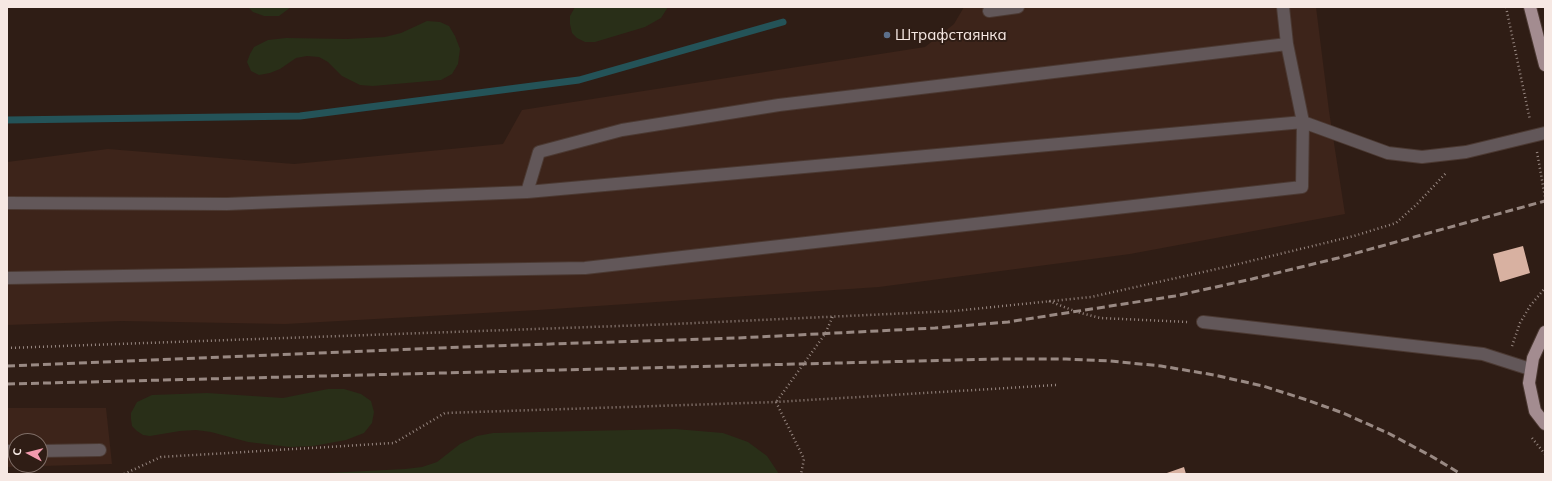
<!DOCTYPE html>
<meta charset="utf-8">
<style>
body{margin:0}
#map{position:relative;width:1552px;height:481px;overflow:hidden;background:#2f1d15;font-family:Mulish,sans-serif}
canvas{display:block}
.frame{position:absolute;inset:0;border:8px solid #f6e8e3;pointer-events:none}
.north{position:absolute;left:8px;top:433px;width:40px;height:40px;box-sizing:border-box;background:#2f1d15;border:1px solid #7f6e67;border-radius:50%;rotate:277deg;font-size:11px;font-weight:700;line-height:16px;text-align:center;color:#f6e8e3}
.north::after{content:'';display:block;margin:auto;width:14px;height:18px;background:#f29aae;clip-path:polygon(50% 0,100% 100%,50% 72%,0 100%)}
</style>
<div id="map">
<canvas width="1552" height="481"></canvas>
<div class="frame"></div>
<div class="north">С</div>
</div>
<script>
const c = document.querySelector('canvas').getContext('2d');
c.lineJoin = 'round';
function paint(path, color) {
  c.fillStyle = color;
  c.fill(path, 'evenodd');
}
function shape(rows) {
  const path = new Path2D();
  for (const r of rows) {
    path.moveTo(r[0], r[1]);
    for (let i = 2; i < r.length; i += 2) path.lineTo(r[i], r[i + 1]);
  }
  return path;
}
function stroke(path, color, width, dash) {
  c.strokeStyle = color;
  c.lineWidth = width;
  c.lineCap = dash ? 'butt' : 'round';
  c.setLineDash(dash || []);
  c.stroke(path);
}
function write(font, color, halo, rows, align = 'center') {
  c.font = font + ' Mulish,sans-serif';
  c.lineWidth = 4;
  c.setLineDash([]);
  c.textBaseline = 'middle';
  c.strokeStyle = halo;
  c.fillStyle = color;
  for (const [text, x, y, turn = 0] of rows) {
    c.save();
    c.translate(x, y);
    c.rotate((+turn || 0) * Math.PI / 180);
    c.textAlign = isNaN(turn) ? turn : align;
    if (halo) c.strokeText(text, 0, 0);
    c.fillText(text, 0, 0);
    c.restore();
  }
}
const built = shape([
 [964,7,1316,7,1329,111,1345,214,1130,254,879,287,538,310,285,324,122,321,7,325,7,162,108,149,294,164,503,144,522,110,925,47,954,24],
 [7,408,106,408,112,464,7,467],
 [16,441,40,441,40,465,16,465]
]);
const green = shape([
 [248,7,291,7,279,16,264,16,253,12],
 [575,7,668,7,661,18,645,27,595,42,585,42,577,38,572,33,570,24,570,16],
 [427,21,440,22,449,26,455,36,460,49,458,64,452,74,441,80,373,86,360,85,342,76,328,62,319,57,307,56,296,58,280,69,270,73,259,75,251,71,247,62,250,54,254,47,268,40,286,38,347,39,385,37,401,33],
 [328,389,344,389,361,394,371,401,374,412,372,423,364,433,346,440,313,446,290,447,248,442,211,432,196,430,180,431,150,436,143,435,137,431,132,426,131,419,131,413,137,402,152,395,207,393,283,398],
 [675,429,723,433,748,442,767,456,779,474,308,474,405,469,422,467,437,462,460,444,477,436,493,433]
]);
const stream = shape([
 [7,120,300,116,579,80,783,22]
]);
const building = shape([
 [1523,246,1530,273,1500,282,1493,254],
 [1184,467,1186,474,1164,474]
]);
const path = shape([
 [1506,7,1530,120],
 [1537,152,1545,197],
 [1049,301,1077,312,1100,318,1188,322],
 [1512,346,1520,323,1530,306,1545,288],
 [7,348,674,324,954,311,1091,297,1230,266,1354,236,1396,223,1417,204,1446,173],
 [777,401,825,334,833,316],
 [776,402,804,459,801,474],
 [1532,438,1545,454],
 [124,474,161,457,394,443,445,413,776,402,1057,385]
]);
const minor = shape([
 [989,11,1018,7],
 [527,192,539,152,622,130,779,105,1287,44],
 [7,203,227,204,527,192,1303,122,1388,153,1422,157,1466,152,1545,133],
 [7,278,585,268,1302,187,1303,122,1287,44,1283,7],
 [1203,322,1483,354,1530,369],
 [7,451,16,451],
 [40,451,100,450]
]);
const major = shape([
 [1530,7,1545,65],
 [1545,332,1533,358,1529,383,1535,411,1545,424]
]);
const rail = shape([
 [7,366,488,346,738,338,935,328,1008,322,1175,296,1252,279,1338,258,1545,201],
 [7,384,997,359,1066,359,1110,361,1161,366,1214,375,1263,386,1304,399,1343,413,1388,433,1431,456,1461,474]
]);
const markers = [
 [887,35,4,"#5c6f8a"]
];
const poiNames = [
 ["Штрафстаянка",895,35]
];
paint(built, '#3d241a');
paint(green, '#292f18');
stroke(stream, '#245358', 7);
paint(building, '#d8b1a1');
stroke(minor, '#4b3932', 14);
stroke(major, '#4b3932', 14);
stroke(path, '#988882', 2.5, [1, 3]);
stroke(minor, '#625759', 12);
stroke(major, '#a38c90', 12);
stroke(rail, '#998983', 3, [8, 4]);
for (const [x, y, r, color] of markers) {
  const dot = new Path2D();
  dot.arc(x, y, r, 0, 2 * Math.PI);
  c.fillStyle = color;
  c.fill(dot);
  stroke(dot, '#2f1d15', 1.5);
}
write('15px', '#f6e8e3', '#2f1d15', poiNames, 'left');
</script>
